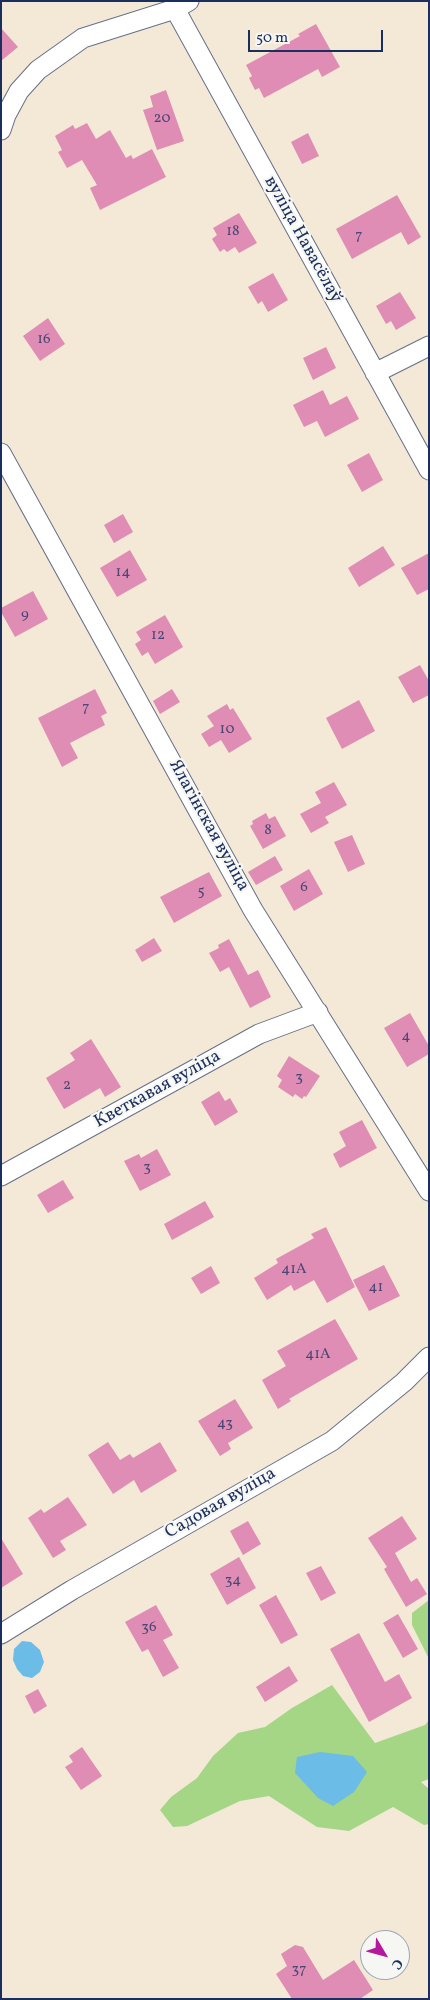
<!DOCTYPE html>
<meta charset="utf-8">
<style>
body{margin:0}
#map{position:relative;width:430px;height:2000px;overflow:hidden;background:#f3e9d6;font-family:Vollkorn,serif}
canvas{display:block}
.frame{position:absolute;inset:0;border:2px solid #1b2f5e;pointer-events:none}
.north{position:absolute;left:360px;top:1930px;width:50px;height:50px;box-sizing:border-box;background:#f6f6f2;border:1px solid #9ea6b7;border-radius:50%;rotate:127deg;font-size:14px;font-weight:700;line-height:20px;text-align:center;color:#1b2f5e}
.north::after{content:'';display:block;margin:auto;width:18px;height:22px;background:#b5179e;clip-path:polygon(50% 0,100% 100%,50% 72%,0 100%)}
.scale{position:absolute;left:248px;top:30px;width:135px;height:22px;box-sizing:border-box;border:2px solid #1b2f5e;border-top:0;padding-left:6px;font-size:15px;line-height:18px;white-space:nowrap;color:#1b2f5e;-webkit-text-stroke:4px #f6f6f2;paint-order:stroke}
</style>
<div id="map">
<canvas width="430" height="2000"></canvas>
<div class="frame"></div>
<div class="north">С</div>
<div class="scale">50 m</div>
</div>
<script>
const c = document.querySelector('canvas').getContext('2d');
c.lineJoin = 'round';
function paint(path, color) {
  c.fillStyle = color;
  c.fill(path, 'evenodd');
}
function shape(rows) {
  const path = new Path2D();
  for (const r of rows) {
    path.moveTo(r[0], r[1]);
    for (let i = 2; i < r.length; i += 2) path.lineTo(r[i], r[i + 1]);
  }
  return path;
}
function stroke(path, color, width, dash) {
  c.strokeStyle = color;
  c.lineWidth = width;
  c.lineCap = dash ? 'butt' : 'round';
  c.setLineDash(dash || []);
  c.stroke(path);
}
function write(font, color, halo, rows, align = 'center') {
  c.font = font + ' Vollkorn,serif';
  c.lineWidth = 4.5;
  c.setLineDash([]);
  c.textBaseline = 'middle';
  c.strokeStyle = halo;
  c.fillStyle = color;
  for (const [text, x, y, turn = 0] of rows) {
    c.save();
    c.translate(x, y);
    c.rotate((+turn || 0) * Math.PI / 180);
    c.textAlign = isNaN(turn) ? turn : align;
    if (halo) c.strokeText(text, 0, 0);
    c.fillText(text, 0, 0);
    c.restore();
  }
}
const green = shape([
 [429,1600,429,1659,412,1625,412,1613],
 [332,1685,375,1743,425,1725,429,1720,429,1779,421,1782,429,1789,429,1824,424,1825,393,1807,349,1831,317,1827,269,1796,240,1801,187,1826,173,1827,160,1810,171,1797,197,1778,213,1756,238,1733,265,1727,292,1708]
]);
const water = shape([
 [22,1641,31,1642,40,1650,44,1662,40,1672,32,1678,23,1676,17,1669,13,1660,14,1649],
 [320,1752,353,1756,367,1772,354,1792,333,1806,318,1798,295,1773,297,1757]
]);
const building = shape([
 [316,24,340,67,322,77,318,69,264,98,259,88,255,90,249,78,252,76,246,65,300,36,298,34],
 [1,28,18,47,1,61],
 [166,90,184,141,157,150,143,110,153,107,150,96],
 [87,123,96,139,110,130,126,158,131,155,133,159,152,149,166,177,100,210,90,188,97,185,82,160,67,168,58,152,62,150,55,136,73,125,75,129],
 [308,133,319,156,302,164,291,142],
 [397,195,421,237,408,245,401,232,352,259,336,229],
 [239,213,257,243,239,253,235,247,227,252,224,249,220,252,212,239,217,235,213,228],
 [273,273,288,300,268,312,262,301,258,304,248,287],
 [400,292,416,318,396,330,391,321,386,324,376,306],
 [48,318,65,344,40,361,23,336],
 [326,347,336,368,313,380,303,358],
 [323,390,330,405,347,396,359,419,325,437,317,421,304,427,293,405],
 [369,453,383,480,362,492,347,465],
 [123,514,133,532,114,543,104,525],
 [383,546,395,565,359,587,348,568],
 [130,550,147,580,117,597,100,568],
 [429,553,429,589,417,595,401,568],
 [33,591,48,619,15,637,1,612,1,608],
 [165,615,183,647,155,664,148,652,142,656,135,644,141,640,136,632],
 [420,665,429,681,429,695,413,703,398,677],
 [95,689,107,713,101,716,105,725,70,743,78,758,62,767,38,718],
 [172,689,180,702,160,714,153,701],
 [359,700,375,731,342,749,326,718],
 [227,704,230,710,233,708,252,739,229,753,221,740,209,747,201,734,214,726,207,716],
 [334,782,347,805,325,817,329,823,311,833,300,814,321,803,315,792],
 [266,813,269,819,275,816,286,836,263,849,250,826,253,824,252,821],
 [352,835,365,864,348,872,334,842],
 [275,856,283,870,256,885,248,872],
 [309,869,323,894,294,911,280,886],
 [209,872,222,896,174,923,160,897],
 [154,938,162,951,142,962,135,950],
 [229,939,248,975,258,970,271,997,250,1008,229,967,220,972,209,953,219,948,218,945],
 [410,1013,429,1046,429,1054,407,1067,384,1028],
 [91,1039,121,1087,105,1097,100,1088,64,1109,46,1078,75,1060,70,1053],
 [289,1056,320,1076,306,1097,304,1096,302,1099,295,1094,293,1097,278,1087,282,1080,277,1076],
 [219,1091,225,1101,230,1098,238,1112,215,1126,201,1102],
 [362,1120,377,1148,340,1168,333,1154,346,1146,339,1132],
 [157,1149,171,1175,140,1191,124,1161,139,1154,141,1158],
 [63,1180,74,1198,48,1213,37,1195],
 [205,1201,214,1217,172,1240,164,1224],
 [326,1227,355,1287,327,1303,314,1280,294,1291,291,1285,267,1300,254,1278,278,1263,276,1259,314,1238,311,1234],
 [384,1265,400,1296,369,1311,353,1280],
 [211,1266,220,1283,201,1294,191,1278],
 [335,1319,358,1359,289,1399,291,1401,278,1409,262,1380,286,1366,277,1351],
 [235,1399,253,1428,228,1443,231,1449,220,1456,198,1421],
 [108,1442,120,1460,130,1454,133,1458,160,1442,177,1471,141,1493,134,1480,113,1494,88,1455],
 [68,1497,87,1525,60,1541,66,1550,53,1558,28,1518,41,1509,44,1513],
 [402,1516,417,1539,395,1553,411,1582,417,1578,427,1594,406,1607,384,1569,387,1567,368,1538],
 [248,1521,261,1544,243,1555,230,1531],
 [1,1538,23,1574,1,1588],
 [239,1557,256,1588,227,1605,210,1574],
 [321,1566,336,1593,321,1601,306,1573],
 [276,1595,298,1635,281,1644,259,1605],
 [156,1605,173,1635,163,1640,179,1668,163,1677,148,1649,142,1652,125,1622],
 [398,1614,418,1649,403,1658,383,1623],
 [359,1633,385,1682,399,1674,412,1698,369,1722,330,1649],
 [289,1666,298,1681,265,1702,256,1687],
 [38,1689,47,1706,34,1714,25,1696],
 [82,1747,102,1776,81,1790,65,1767,73,1762,69,1756],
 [295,1945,303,1947,323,1980,354,1960,373,1990,360,1999,292,1999,276,1974,287,1966,281,1954]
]);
const street = shape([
 [175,9,429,470],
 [1,130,6,115,19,91,38,70,83,38,175,9,189,1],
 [375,373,429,346],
 [1,453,253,910,429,1191],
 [1,1176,259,1034,318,1012],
 [1,1634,72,1590,332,1441,404,1382,429,1357]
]);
const numberNames = [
 ["20",162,119],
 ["18",233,232],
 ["7",359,236],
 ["16",44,340],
 ["14",123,573],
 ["9",25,615],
 ["12",158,636],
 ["7",86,708],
 ["10",227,730],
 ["8",268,831],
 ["6",304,888],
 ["5",201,892],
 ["4",406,1037],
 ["3",299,1078],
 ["2",67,1086],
 ["3",147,1168],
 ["41А",294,1270],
 ["41",376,1288],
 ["41А",318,1355],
 ["43",225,1424],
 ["34",233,1581],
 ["36",149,1628],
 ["37",299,1970]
];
const streetNames = [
 ["вуліца Навасёлаў",302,240,61],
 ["Ялагінская вуліца",208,826,61],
 ["Кветкавая вуліца",158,1090,-29],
 ["Садовая вуліца",221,1504,-30]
];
paint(green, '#a4d686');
paint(water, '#6bbce6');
paint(building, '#df8db4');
stroke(street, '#677088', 21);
stroke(street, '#fff', 19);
write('15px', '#4c4674', null, numberNames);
write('18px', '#1b2f5e', '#f6f6f2', streetNames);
</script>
